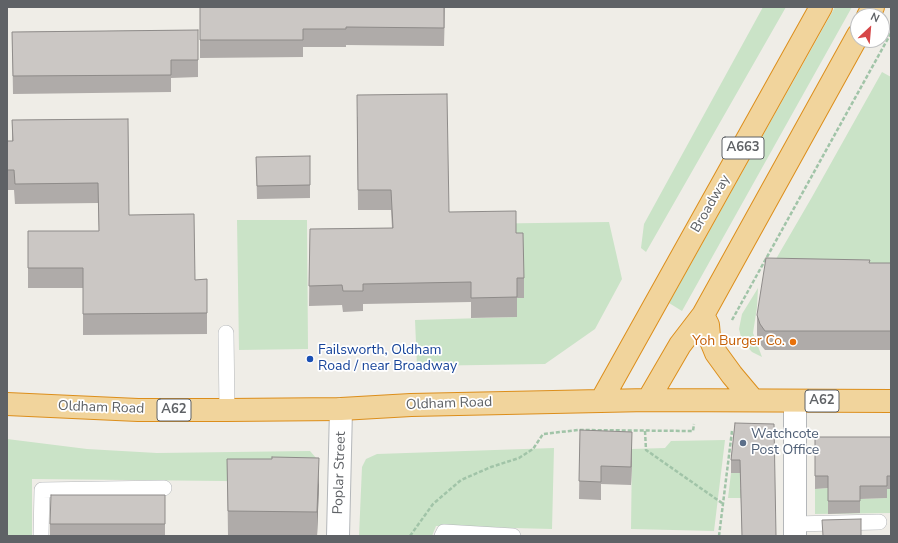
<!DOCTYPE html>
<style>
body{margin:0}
#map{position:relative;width:898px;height:543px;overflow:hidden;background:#efede7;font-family:"Nunito Sans",sans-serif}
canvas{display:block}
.frame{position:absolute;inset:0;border:8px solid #5f6266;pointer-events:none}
.north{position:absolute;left:850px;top:8px;width:40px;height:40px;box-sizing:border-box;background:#fff;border:1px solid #bfc0c2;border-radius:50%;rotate:26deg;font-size:11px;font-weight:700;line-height:16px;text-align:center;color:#5f6266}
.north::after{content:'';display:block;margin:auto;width:14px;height:18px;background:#d64748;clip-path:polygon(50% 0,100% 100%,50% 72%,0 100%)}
</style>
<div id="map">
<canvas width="898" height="543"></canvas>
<div class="frame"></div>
<div class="north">N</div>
</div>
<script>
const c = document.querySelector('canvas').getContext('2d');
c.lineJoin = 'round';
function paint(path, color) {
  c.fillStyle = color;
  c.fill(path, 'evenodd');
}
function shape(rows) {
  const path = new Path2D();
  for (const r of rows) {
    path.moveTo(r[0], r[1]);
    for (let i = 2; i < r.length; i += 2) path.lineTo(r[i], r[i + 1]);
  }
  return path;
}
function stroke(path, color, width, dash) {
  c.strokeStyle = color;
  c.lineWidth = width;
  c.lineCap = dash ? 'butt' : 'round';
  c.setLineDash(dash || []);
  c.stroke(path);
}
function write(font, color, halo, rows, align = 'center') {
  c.font = font + ' "Nunito Sans",sans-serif';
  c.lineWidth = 3.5;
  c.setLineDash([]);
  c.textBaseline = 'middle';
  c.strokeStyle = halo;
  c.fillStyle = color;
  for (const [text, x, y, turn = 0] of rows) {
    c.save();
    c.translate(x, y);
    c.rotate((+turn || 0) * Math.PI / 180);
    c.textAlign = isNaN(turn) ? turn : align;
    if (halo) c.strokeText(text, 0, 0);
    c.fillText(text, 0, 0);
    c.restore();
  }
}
const green = shape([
 [763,7,786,7,646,252,641,248,644,224],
 [835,7,852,7,682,311,669,303],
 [882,72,891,77,891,273,769,271,812,197],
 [237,220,307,220,308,349,239,350],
 [609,222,622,279,595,329,545,364,417,366,415,320,517,317,517,298,524,298,467,224],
 [758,288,757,307,753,333,762,357,752,352,742,341,739,329,742,314],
 [7,439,87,449,157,453,310,451,317,459,317,482,32,479,32,536,7,536],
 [725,440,714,531,631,529,632,449,665,448,671,441],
 [554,448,552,529,436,526,432,536,359,536,362,467,366,459,377,454],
 [731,473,740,473,740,489,754,490,754,498,728,498],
 [828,488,828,500,887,498,887,489,891,489,891,513,815,514,815,489]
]);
const path = shape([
 [732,320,891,33],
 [645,431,646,450,722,503],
 [410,536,433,504,461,480,491,467,519,458,533,449,543,434,578,430,693,431,694,424],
 [719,536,732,431]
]);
const lane = shape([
 [226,333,227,410],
 [794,524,879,522],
 [41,536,42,490,164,488],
 [442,536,444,532,513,536]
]);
const street = shape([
 [338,536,341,409],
 [795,536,795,401]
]);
const highway = shape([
 [868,16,873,7],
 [703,315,708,325,709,336,716,353,732,375,753,400],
 [648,400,680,345,703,315,858,35],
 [601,401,821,7],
 [7,404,138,410,227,410,341,409,411,405,648,400,891,401]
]);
const wall = shape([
 [200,7,445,7,444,46,346,45,346,47,303,47,303,57,200,58],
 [198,30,198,77,171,78,171,92,13,94,12,32],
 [357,116,449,212,516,233,524,278,524,298,517,298,517,317,471,318,471,302,363,304,363,311,343,312,342,305,309,306,310,229,392,228,391,210,358,210],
 [128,119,129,215,195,280,207,279,207,334,83,335,83,288,28,288,28,231,99,231,98,203,15,204,14,190,7,190,7,141,12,141,12,120],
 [256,157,310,185,310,198,257,199],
 [870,263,891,263,891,350,765,350,760,344,757,335,757,315],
 [735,423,776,536,742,536,740,473,731,473,731,460],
 [580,430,632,449,631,485,601,484,601,500,579,499],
 [815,437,891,437,891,489,887,489,887,498,860,499,860,513,828,514,828,488,815,489],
 [227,459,319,485,317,536,228,536],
 [165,495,165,536,50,536,50,524]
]);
const shadedWall = shape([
 [632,432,632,449,631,485,631,467],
 [319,458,319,485,317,536,317,512]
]);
const building = shape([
 [200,7,444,7,444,28,346,27,346,29,303,29,303,40,200,40,200,7],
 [198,30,198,60,171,60,171,75,13,76,12,32,198,30],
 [447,94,449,212,516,211,516,233,523,233,524,278,517,278,517,297,471,298,471,282,363,284,363,291,343,291,342,285,309,286,310,229,393,228,391,190,358,190,357,95,447,94],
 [128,119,129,215,194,214,195,280,207,279,207,313,83,314,83,268,28,268,28,231,99,231,98,183,15,184,14,170,7,170,7,141,13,141,12,120,128,119],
 [310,156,310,185,257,186,256,157,310,156],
 [766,258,870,260,869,263,891,263,891,331,765,331,760,324,757,315,766,258],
 [735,423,774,424,776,536,742,536,740,460,731,460,735,423],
 [580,430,632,432,631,467,601,466,601,482,579,481,580,430],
 [815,437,891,437,891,476,887,476,887,486,860,486,860,501,828,501,828,476,815,476,815,437],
 [272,457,319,458,317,512,228,511,227,459,272,459,272,457],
 [51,495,165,495,165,524,50,524,51,495],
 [861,519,861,536,823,536,822,520,861,519]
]);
const markers = [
 [793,342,4,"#e8710a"],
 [310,359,4,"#1a4fb4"],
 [743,443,4,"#5c6f8a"]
];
const shields = [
 [743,148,42],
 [822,401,34],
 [174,410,34]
];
const shieldNames = [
 ["A663",743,148],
 ["A62",822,401],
 ["A62",174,410]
];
const streetNames = [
 ["Broadway",711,204,-60],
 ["Oldham Road",449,404,-2],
 ["Oldham Road",101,408,2],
 ["Poplar Street",340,473,-88]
];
const foodNames = [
 ["Yoh Burger Co.",785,342]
];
const transitNames = [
 ["Failsworth, Oldham",318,351],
 ["Road / near Broadway",318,367]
];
const serviceNames = [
 ["Watchcote",751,435],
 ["Post Office",751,451]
];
paint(green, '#cae3c7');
stroke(lane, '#b4b7ba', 16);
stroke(street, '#b4b7ba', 24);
stroke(highway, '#dc8e1b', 24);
stroke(path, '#a1c4a8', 2.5, [4, 2]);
stroke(lane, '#fff', 15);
stroke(street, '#fff', 22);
stroke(highway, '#f1d49c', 22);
paint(wall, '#afaba9');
paint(shadedWall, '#8e8b89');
paint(building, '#cbc7c4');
stroke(building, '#8e8b89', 1);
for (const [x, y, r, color] of markers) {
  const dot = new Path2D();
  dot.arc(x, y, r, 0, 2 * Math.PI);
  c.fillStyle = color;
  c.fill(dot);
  stroke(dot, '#fff', 1.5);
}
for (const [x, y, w] of shields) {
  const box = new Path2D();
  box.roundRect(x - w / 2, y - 11, w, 22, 3);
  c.fillStyle = '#fff';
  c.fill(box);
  stroke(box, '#5f6266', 1);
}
write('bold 13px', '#5f6266', null, shieldNames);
write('14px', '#5f6266', '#fff', streetNames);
write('14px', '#c56008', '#fff', foodNames, 'right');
write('14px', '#164399', '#fff', transitNames, 'left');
write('14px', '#4e5e75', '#fff', serviceNames, 'left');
</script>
